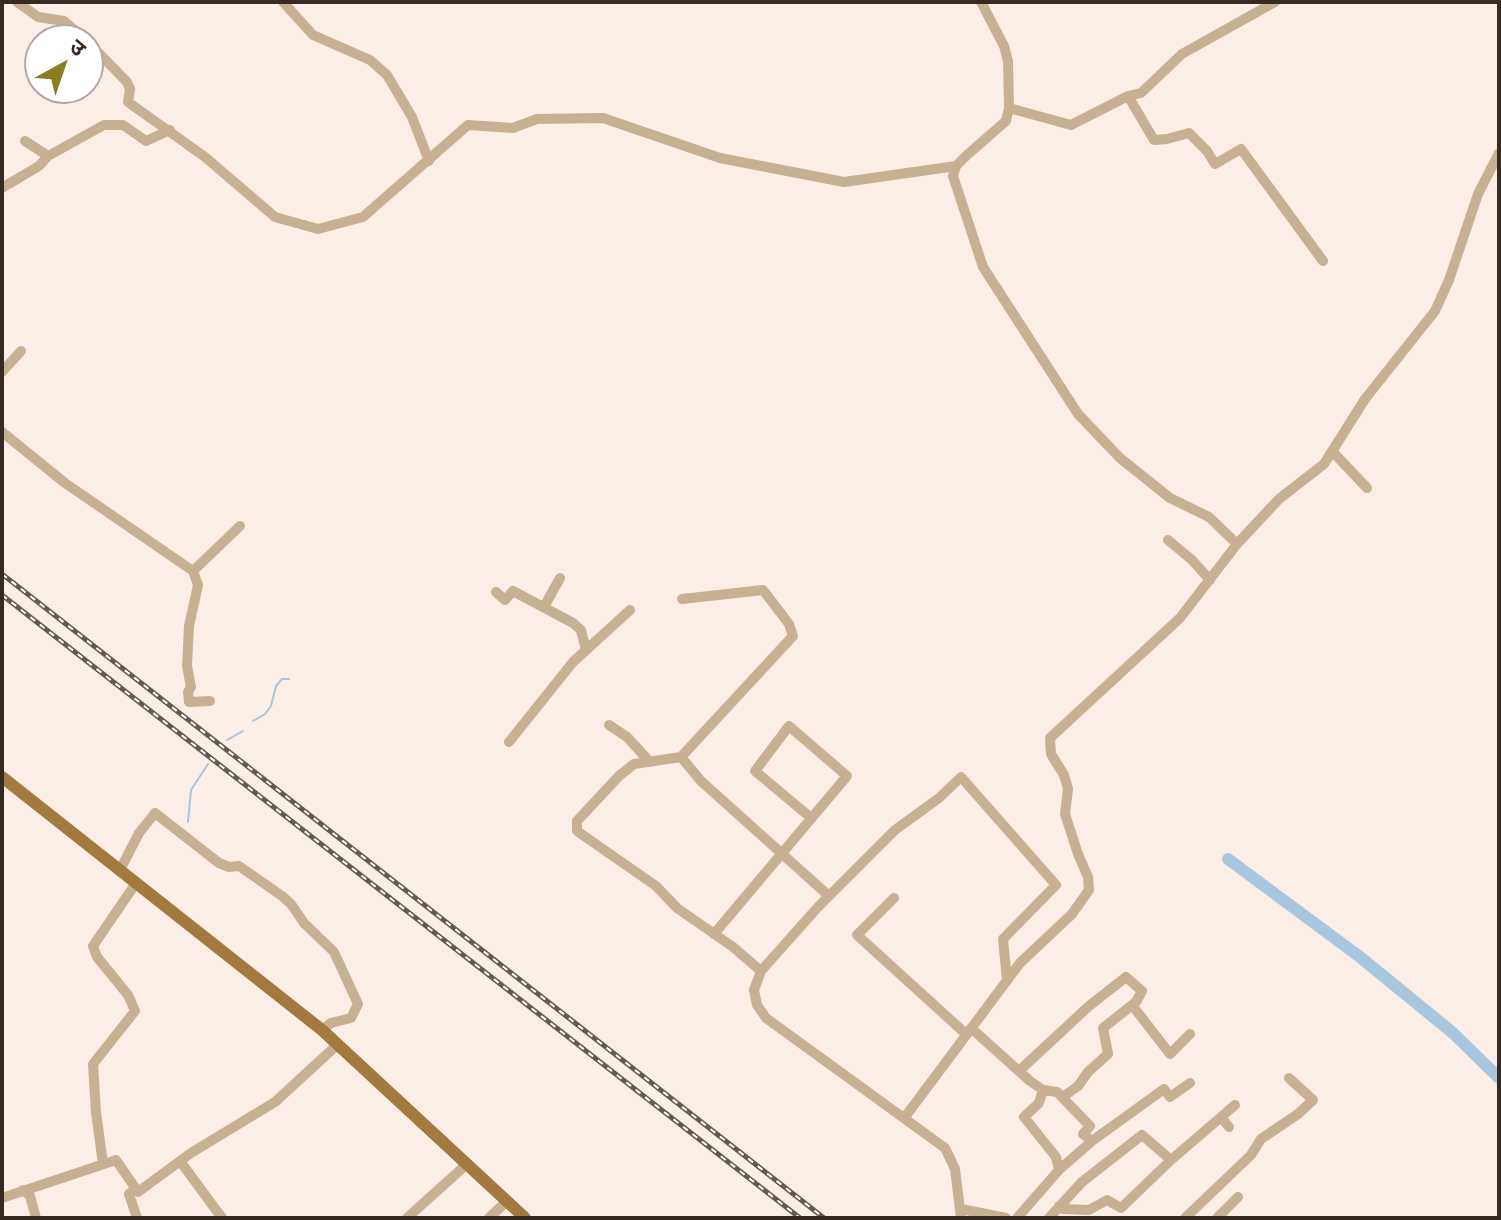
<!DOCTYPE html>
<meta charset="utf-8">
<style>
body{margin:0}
#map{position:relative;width:1501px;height:1220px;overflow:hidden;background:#faeee6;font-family:Raleway,"Noto Sans Devanagari",sans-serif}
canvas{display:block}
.frame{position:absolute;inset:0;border:4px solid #362b23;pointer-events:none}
.north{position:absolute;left:24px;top:24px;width:80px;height:80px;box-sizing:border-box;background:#fff;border:2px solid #afaaa7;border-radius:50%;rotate:40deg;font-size:22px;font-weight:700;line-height:32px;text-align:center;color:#362b23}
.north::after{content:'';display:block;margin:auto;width:28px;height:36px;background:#8b7d22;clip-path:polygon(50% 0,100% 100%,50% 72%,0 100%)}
</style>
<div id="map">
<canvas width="1501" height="1220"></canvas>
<div class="frame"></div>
<div class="north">उ</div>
</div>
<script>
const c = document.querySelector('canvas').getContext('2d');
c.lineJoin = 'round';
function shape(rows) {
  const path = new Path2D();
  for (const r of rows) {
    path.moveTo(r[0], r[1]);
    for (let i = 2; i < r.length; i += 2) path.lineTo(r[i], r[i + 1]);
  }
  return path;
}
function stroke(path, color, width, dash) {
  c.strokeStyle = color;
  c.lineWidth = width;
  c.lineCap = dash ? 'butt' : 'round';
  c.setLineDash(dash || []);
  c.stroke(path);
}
const stream = shape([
 [253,721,265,714,271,706,276,686,282,679,289,679],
 [227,740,243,731],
 [188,822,191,790,208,764]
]);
const river = shape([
 [1228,859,1360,957,1453,1033,1499,1078]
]);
const minor = shape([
 [17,2,38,17,64,21,86,40],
 [283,2,313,35,370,60,387,75,412,117,429,161],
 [981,2,1004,46,1008,61,1009,108,1006,121,967,155,956,166,953,176,983,267,1078,414,1120,458,1170,498,1209,517,1237,544],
 [88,42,127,82,130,89,128,102,205,157,275,217,318,229,363,217,468,125,513,128,537,119,603,118,720,158,844,182,956,166],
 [1128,96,1154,140,1167,139,1189,133,1207,151,1215,164,1241,149,1323,261],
 [1009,108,1071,125,1128,96,1141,93,1182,54,1275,2],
 [25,141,48,156],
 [2,188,39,166,48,156,104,125,123,125,146,141,170,130],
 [2,372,21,351],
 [2,432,65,483,193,571,240,526],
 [1332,451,1367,488],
 [1168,540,1192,560,1210,580],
 [193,571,198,585,189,626,187,666,191,687,188,692,189,702,210,701],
 [496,592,505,600,513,591,573,623,581,630,586,650],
 [682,599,763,590,789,624,793,636,681,757,634,764,619,776,577,821,577,831,656,886,677,908,733,947,761,971],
 [544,607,560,578],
 [609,725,627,737,650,762],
 [509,742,573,662,630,610],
 [681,757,701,781,829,896],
 [120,870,139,833,155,813,219,863,229,867,239,866,282,896,291,904,304,923,334,952,358,1004,351,1018,331,1023,322,1030],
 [894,898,857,935,966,1034],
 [714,934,847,776,789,726,755,771,810,817],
 [1132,1005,1170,1054,1190,1034],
 [971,1028,1030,1081,1043,1090,1057,1092,1090,1126,1083,1134,1092,1141],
 [1019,1071,1089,1006,1126,977,1142,991,1136,1002,1103,1028,1108,1054,1088,1072,1078,1086,1064,1096],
 [1043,1090,1039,1103,1024,1117,1056,1157,1059,1170,1092,1141,1164,1089,1170,1097,1190,1083],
 [905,1117,1020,963,1072,914,1089,890,1088,877,1078,854,1065,814,1068,789,1064,775,1051,754,1050,738,1180,618,1237,544,1279,499,1324,464,1365,399,1435,311,1449,280,1478,194,1499,153],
 [1221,1117,1229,1127],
 [180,1161,222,1218],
 [103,1164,96,1112,93,1064,135,1011,128,995,97,957,93,946,136,883],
 [135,1189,129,1194,137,1218],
 [23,1190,30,1196,36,1218],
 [2,1198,116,1160,138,1192,191,1153,275,1102,337,1045],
 [1059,1206,1063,1209,1089,1210,1107,1200,1121,1208,1171,1160,1235,1105],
 [961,1209,1006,1218],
 [407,1218,467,1164],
 [489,1218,507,1201],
 [961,1218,955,1169,945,1148,766,1018,757,1005,754,990,761,971,818,907,895,830,939,798,961,777,1056,885,1003,939,1007,980],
 [1017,1218,1059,1170],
 [1049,1218,1082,1182,1142,1135,1171,1160],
 [1185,1218,1251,1155,1261,1139,1298,1114,1313,1100,1289,1078],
 [1217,1218,1238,1197]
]);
const major = shape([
 [2,777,322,1030,525,1218]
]);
const rail = shape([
 [2,574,824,1218],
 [2,595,800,1218]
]);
stroke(stream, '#a9c6df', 2);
stroke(river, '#a9c6df', 12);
stroke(minor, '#c8b193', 10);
stroke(major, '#a37940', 12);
stroke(rail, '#655a52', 5);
stroke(rail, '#fff', 2, [6]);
</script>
